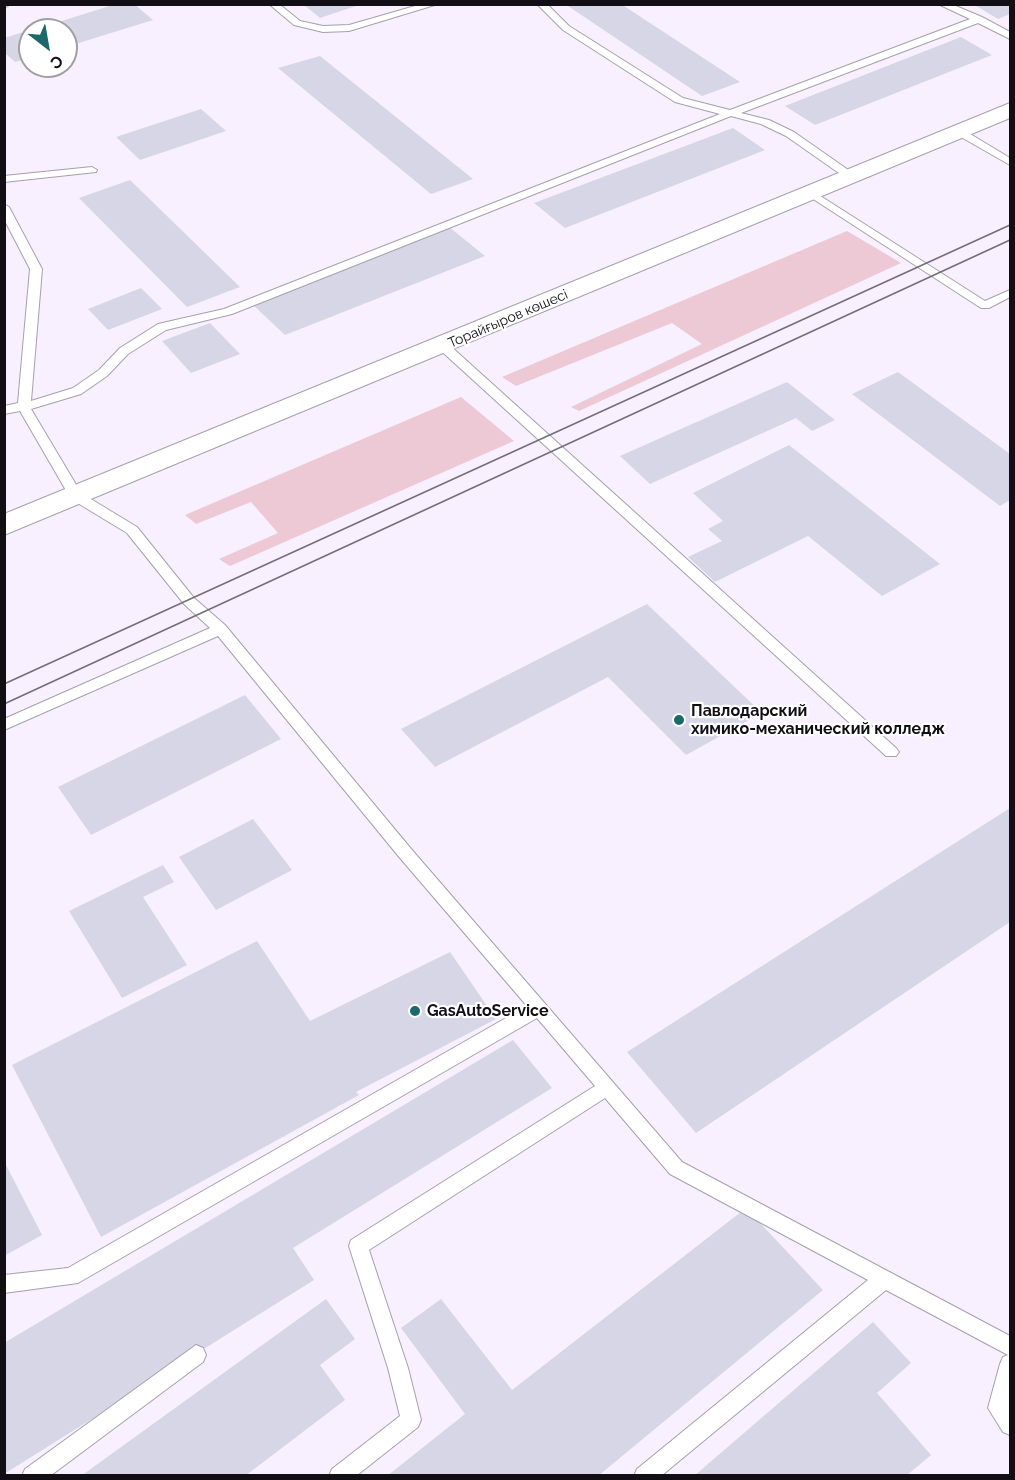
<!DOCTYPE html>
<meta charset="utf-8">
<style>
body{margin:0}
#map{position:relative;width:1015px;height:1480px;overflow:hidden;background:#f8efff;font-family:Raleway,sans-serif}
canvas{display:block}
.frame{position:absolute;inset:0;border:6px solid #120f14;pointer-events:none}
.north{position:absolute;left:18px;top:18px;width:60px;height:60px;box-sizing:border-box;background:#fff;border:2px solid #a09fa1;border-radius:50%;rotate:149deg;font-size:16px;font-weight:700;line-height:24px;text-align:center;color:#120f14}
.north::after{content:'';display:block;margin:auto;width:21px;height:27px;background:#1b6969;clip-path:polygon(50% 0,100% 100%,50% 72%,0 100%)}
</style>
<div id="map">
<canvas width="1015" height="1480"></canvas>
<div class="frame"></div>
<div class="north">С</div>
</div>
<script>
const c = document.querySelector('canvas').getContext('2d');
c.lineJoin = 'round';
function paint(path, color) {
  c.fillStyle = color;
  c.fill(path, 'evenodd');
}
function shape(rows) {
  const path = new Path2D();
  for (const r of rows) {
    path.moveTo(r[0], r[1]);
    for (let i = 2; i < r.length; i += 2) path.lineTo(r[i], r[i + 1]);
  }
  return path;
}
function stroke(path, color, width, dash) {
  c.strokeStyle = color;
  c.lineWidth = width;
  c.lineCap = dash ? 'butt' : 'round';
  c.setLineDash(dash || []);
  c.stroke(path);
}
function write(font, color, halo, rows, align = 'center') {
  c.font = font + ' Raleway,sans-serif';
  c.lineWidth = 4.5;
  c.setLineDash([]);
  c.textBaseline = 'middle';
  c.strokeStyle = halo;
  c.fillStyle = color;
  for (const [text, x, y, turn = 0] of rows) {
    c.save();
    c.translate(x, y);
    c.rotate((+turn || 0) * Math.PI / 180);
    c.textAlign = isNaN(turn) ? turn : align;
    if (halo) c.strokeText(text, 0, 0);
    c.fillText(text, 0, 0);
    c.restore();
  }
}
const green = shape([
 [847,231,901,263,579,411,571,407,702,344,672,323,516,386,502,377],
 [461,397,514,441,230,566,219,559,278,533,251,502,196,524,185,515]
]);
const building = shape([
 [116,4,134,4,153,20,66,47,66,30,33,30],
 [303,4,359,4,359,5,320,18],
 [565,4,621,4,740,82,702,96],
 [973,4,1010,4,1010,14,998,19],
 [30,30,30,58,15,62,4,52,4,38],
 [961,37,992,55,815,125,785,106],
 [320,56,473,179,431,194,278,68],
 [201,109,226,131,140,160,116,137],
 [733,128,765,150,565,228,534,203],
 [130,180,240,287,187,307,79,198],
 [449,227,485,256,285,335,251,303],
 [141,288,162,309,108,330,88,309],
 [210,323,240,354,191,373,162,341],
 [898,372,1010,454,1010,500,1000,506,852,394],
 [787,382,835,420,812,431,796,418,650,484,620,456],
 [789,445,940,564,882,596,808,536,715,582,688,557,722,541,708,529,723,521,693,493],
 [647,604,762,713,686,755,608,677,435,767,401,729],
 [245,695,281,739,91,835,58,787],
 [1010,808,1010,922,696,1133,627,1052],
 [253,819,292,870,216,910,179,857],
 [163,865,174,882,143,897,187,965,122,998,69,911],
 [257,941,310,1021,450,952,496,1019,356,1092,359,1095,101,1237,12,1065],
 [513,1040,552,1088,293,1248,314,1280,4,1474,4,1343],
 [4,1161,42,1235,4,1256],
 [746,1208,823,1290,598,1476,387,1476,465,1414,401,1328,441,1299,512,1390],
 [326,1299,355,1339,320,1365,345,1400,245,1476,81,1476],
 [873,1322,911,1363,877,1393,931,1455,906,1476,694,1476]
]);
const service = shape([
 [4,4,11,4,4,8,4,4],
 [269,4,279,4,300,21,323,26,349,25,422,4,438,4,349,31,323,32,294,25,269,4],
 [537,4,547,4,569,26,683,98,730,110,970,19,938,4,951,4,982,17,1010,32,1010,39,978,23,741,113,769,120,794,132,854,174,854,178,846,178,786,136,761,124,731,116,232,314,166,330,128,354,107,376,81,394,31,409,81,493,137,527,194,598,225,625,412,850,682,1162,1010,1336,1010,1435,1003,1432,988,1408,1000,1364,1003,1357,1008,1355,886,1290,661,1476,634,1476,637,1469,868,1280,670,1174,605,1098,369,1250,408,1368,421,1420,418,1427,356,1476,329,1476,332,1469,400,1416,388,1368,349,1246,351,1240,595,1086,537,1018,78,1283,4,1293,4,1275,68,1268,527,1006,400,858,218,636,4,730,4,719,210,628,184,604,127,533,71,499,20,411,4,414,4,406,18,403,30,269,4,219,4,204,9,207,42,269,31,401,73,388,99,370,120,348,158,324,224,309,720,114,675,102,563,30,537,4],
 [954,129,962,129,1010,158,1010,165,954,133,954,129],
 [92,167,97,170,96,172,4,182,4,176,92,167],
 [811,190,985,301,1010,290,1010,297,989,308,981,308,807,195,806,193,811,190],
 [443,342,447,343,896,748,899,752,896,756,886,756,439,349,439,343,443,342],
 [196,1345,203,1348,206,1355,203,1362,50,1476,22,1476,25,1469,196,1345]
]);
const primary = shape([
 [1010,103,1010,118,4,535,4,514,1010,103]
]);
const tram = shape([
 [4,684,1010,225],
 [4,704,1010,240]
]);
const markers = [
 [679,720,6,"#1b6969"],
 [415,1011,6,"#1b6969"]
];
const farStreetnames = [
 ["Торайғыров көшесі",508,319,-23]
];
const poiNames = [
 ["Павлодарский",691,711],
 ["химико-механический колледж",691,729],
 ["GasAutoService",427,1011]
];
paint(green, '#edc8d5');
paint(building, '#d7d6e7');
stroke(service, '#a79fad', 2);
stroke(primary, '#a79fad', 2);
paint(service, '#fff');
paint(primary, '#fff');
stroke(tram, '#736d77', 1.5);
for (const [x, y, r, color] of markers) {
  const dot = new Path2D();
  dot.arc(x, y, r, 0, 2 * Math.PI);
  c.fillStyle = color;
  c.fill(dot);
  stroke(dot, '#fff', 2);
}
write('14px', '#120f14', '#fff', farStreetnames);
write('bold 16px', '#120f14', '#fff', poiNames, 'left');
</script>
